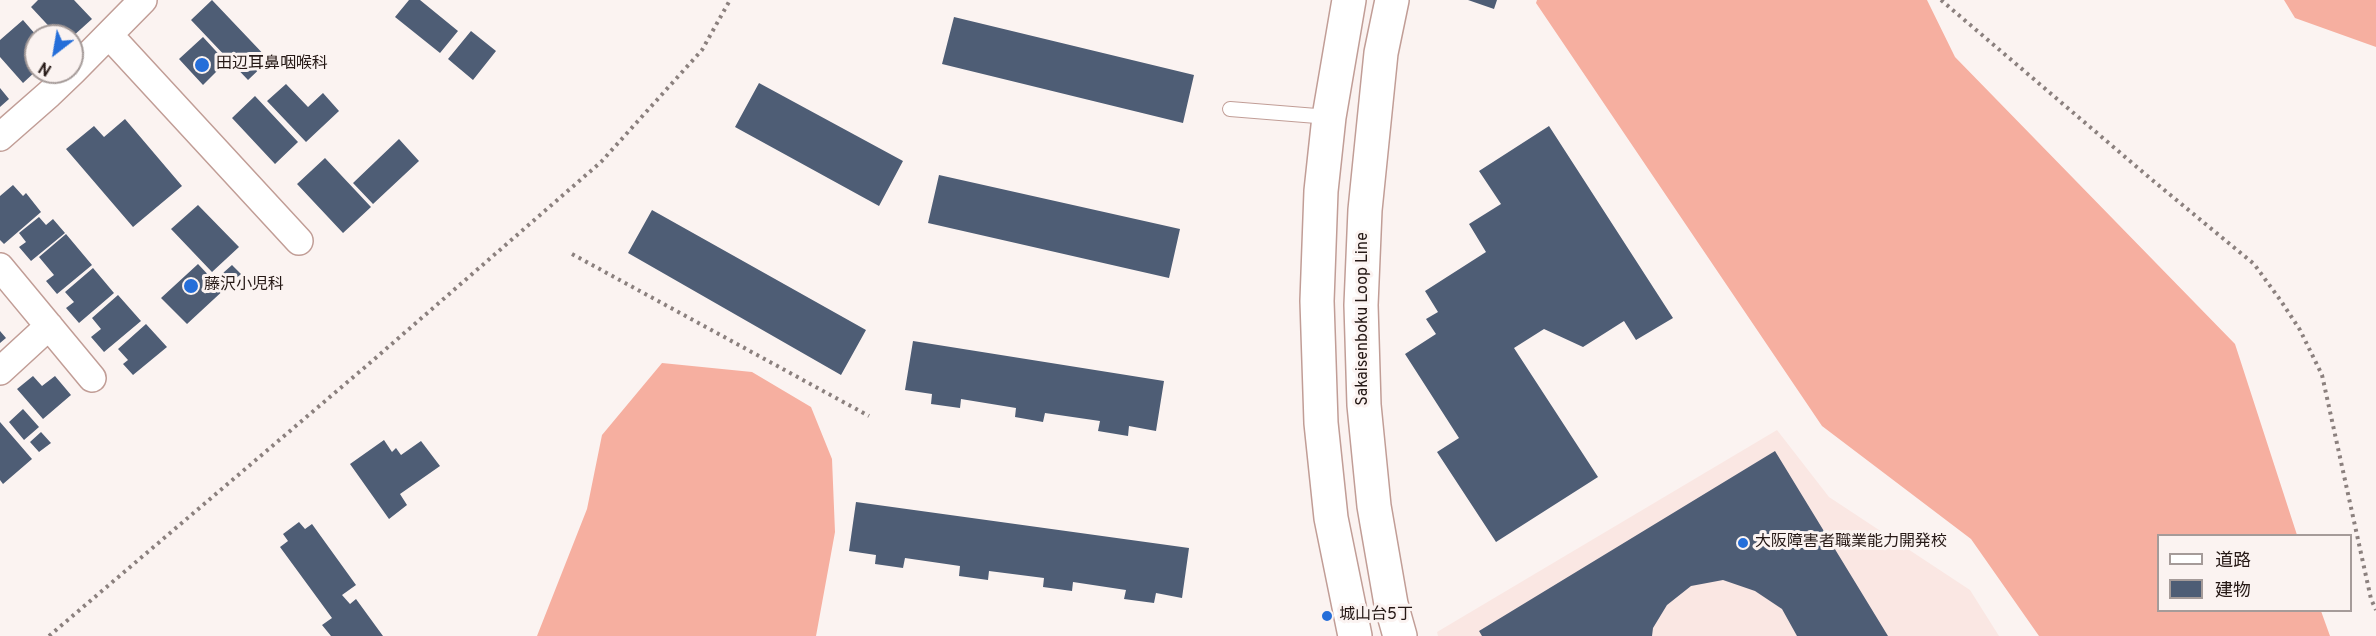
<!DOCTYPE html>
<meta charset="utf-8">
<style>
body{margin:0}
#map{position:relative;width:2376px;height:636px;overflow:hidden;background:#fbf3f1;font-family:Overpass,"Noto Sans JP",sans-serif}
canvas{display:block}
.legend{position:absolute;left:2157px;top:534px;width:195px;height:78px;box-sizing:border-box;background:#fbf3f1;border:2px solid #a59b99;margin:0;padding:8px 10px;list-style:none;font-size:18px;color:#251815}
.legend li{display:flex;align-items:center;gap:12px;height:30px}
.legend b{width:30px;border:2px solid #a59b99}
.north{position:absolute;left:24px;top:24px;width:60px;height:60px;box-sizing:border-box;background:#fbf3f1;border:2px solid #a59b99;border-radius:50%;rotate:211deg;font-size:16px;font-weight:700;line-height:24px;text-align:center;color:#251815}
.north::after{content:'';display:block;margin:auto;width:21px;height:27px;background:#256ed9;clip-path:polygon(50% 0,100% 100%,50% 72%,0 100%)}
</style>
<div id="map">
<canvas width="2376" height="636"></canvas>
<ul class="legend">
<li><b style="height:8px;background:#fff"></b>道路</li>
<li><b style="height:16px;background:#4e5d75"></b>建物</li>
</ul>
<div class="north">N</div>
</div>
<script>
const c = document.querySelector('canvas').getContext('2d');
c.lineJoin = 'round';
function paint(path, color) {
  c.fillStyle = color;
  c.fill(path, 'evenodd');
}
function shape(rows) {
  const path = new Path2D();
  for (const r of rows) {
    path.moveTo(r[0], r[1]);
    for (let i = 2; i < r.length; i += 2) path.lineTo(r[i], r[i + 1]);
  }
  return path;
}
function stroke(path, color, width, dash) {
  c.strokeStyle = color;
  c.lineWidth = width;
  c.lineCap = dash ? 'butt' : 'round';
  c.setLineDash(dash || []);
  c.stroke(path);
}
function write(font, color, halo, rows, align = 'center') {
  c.font = font + ' Overpass,"Noto Sans JP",sans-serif';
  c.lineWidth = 6;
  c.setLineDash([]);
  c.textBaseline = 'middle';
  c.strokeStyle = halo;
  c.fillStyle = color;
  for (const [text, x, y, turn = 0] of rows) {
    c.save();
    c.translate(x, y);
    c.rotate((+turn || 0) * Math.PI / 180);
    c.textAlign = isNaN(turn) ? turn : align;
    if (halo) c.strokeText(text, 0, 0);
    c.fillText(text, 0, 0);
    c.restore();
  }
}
const built = shape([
 [1777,430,1829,497,1970,590,1999,636,1438,636,1437,632]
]);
const forest = shape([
 [1537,0,1927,0,1955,57,2235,344,2297,535,2158,536,2158,610,2321,611,2330,636,2039,636,1971,539,1822,426,1536,3],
 [2284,0,2376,0,2376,47,2295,18],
 [662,363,752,372,811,407,832,459,835,532,816,636,537,636,587,509,602,435]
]);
const building = shape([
 [38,0,74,0,92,19,72,37,58,36,31,7],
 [212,0,269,60,248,80,191,20],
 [409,0,420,0,458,31,440,53,395,17],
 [1468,0,1497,0,1494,9],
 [954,17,1194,75,1183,123,942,64],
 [23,20,36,35,36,71,23,83,0,57,0,40],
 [471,31,496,51,473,80,448,59],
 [203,37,226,62,203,85,179,59],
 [759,83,903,161,879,206,735,127],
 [286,84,308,107,323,93,339,111,306,142,267,101],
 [0,88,9,99,0,107],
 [255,96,298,142,275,164,232,118],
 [125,119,182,186,133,227,66,149,94,126,104,137],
 [1549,126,1673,318,1636,340,1624,321,1583,347,1544,329,1514,348,1598,477,1496,542,1437,452,1459,438,1405,354,1436,334,1426,319,1438,312,1425,291,1486,252,1469,224,1501,204,1479,171],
 [399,139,419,161,373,204,353,183],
 [325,158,371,207,343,233,297,184],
 [939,175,1180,229,1169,278,928,223],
 [13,185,23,196,26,193,41,212,4,244,0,240,0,196],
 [198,205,239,247,212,272,171,229],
 [652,210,866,330,841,375,628,253],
 [39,217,46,225,53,219,65,233,31,261,19,247,26,242,19,233],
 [66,234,92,265,57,294,46,281,54,275,39,257],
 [198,264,214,281,232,265,241,274,187,324,161,298],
 [93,268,114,293,79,323,66,308,74,302,65,292],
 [118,295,141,321,104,352,91,337,101,329,92,318],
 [146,324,167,347,133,375,123,364,128,360,118,349],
 [0,331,6,338,0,343],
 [913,341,1164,381,1156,431,1129,426,1128,436,1098,431,1100,421,1045,413,1043,422,1015,417,1016,408,961,399,960,408,931,404,932,394,905,390],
 [33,376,42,386,55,376,71,395,43,419,17,389],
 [23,409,39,427,24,440,9,422],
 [0,422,32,459,3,484,0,480],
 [41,432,51,443,39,452,30,442],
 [384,440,392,452,396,448,401,455,421,441,440,466,400,494,407,505,389,519,350,464],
 [1775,451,1888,636,1797,636,1782,609,1755,591,1723,580,1691,586,1667,605,1653,628,1652,636,1482,636,1479,631],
 [856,502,1189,548,1182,598,1156,593,1154,603,1124,599,1126,590,1073,582,1072,591,1043,587,1044,578,989,571,988,580,959,576,960,566,905,558,903,568,875,564,876,555,849,551],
 [299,522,305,529,312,524,356,585,342,595,350,604,356,599,383,636,331,636,322,625,332,618,280,547,288,541,283,534]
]);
const path = shape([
 [1941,0,2151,179,2254,264,2281,301,2300,330,2322,375,2371,599,2376,610],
 [572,254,869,416],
 [49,636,371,362,601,162,702,50,730,0]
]);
const service = shape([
 [1230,109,1329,117]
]);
const minor = shape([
 [109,35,299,241],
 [72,72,143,0],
 [0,137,49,94,72,72],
 [0,267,92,378],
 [0,371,49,326]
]);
const secondary = shape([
 [1349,0,1329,117,1321,191,1317,301,1321,423,1331,518,1355,636],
 [1392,0,1381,53,1365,210,1361,305,1364,405,1374,506,1391,604,1400,636]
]);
const markers = [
 [202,65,8,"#256ed9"],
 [191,286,8,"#256ed9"],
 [1743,543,6,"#256ed9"],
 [1327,616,6,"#256ed9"]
];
const poiNames = [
 ["田辺耳鼻咽喉科",216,65],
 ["藤沢小児科",204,286],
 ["大阪障害者職業能力開発校",1755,543],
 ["城山台5丁",1339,616]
];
const streetNames = [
 ["Sakaisenboku Loop Line",1364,319,-90]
];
paint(built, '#fae7e3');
paint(forest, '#f6afa0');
paint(building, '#4e5d75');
stroke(service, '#c19d96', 16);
stroke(minor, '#c19d96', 30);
stroke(secondary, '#c19d96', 36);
stroke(path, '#8b807e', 4, [3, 4.5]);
stroke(service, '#fff', 14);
stroke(minor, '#fff', 27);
stroke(secondary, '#fff', 33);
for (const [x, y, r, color] of markers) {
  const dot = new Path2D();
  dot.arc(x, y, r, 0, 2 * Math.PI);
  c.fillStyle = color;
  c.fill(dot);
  stroke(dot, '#fbf3f1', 2);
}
write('16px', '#251815', '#fbf3f1', poiNames, 'left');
write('16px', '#251815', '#fbf3f1', streetNames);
</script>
